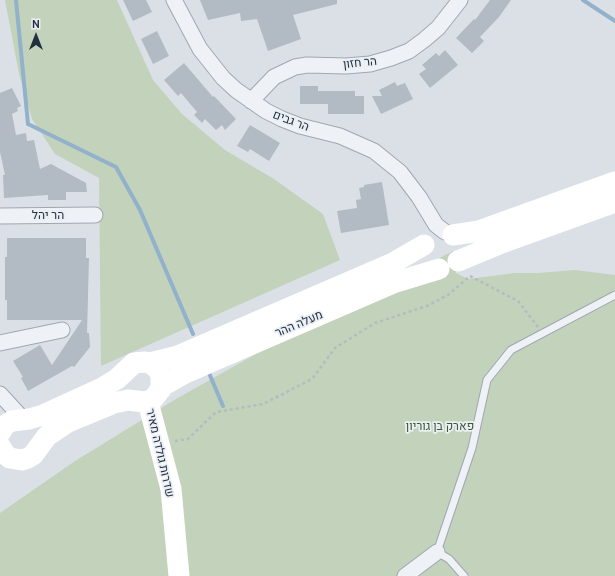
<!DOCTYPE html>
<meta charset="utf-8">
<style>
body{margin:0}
#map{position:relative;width:615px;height:576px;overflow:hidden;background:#dbe0e7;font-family:Cabin,sans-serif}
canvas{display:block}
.north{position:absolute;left:16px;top:16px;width:40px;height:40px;-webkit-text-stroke:3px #eaeff5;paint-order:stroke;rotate:0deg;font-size:11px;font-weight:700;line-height:16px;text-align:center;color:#242f3e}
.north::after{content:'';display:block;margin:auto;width:14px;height:18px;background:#242f3e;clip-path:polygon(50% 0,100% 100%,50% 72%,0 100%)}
</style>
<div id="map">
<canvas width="615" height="576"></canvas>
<div class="north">N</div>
</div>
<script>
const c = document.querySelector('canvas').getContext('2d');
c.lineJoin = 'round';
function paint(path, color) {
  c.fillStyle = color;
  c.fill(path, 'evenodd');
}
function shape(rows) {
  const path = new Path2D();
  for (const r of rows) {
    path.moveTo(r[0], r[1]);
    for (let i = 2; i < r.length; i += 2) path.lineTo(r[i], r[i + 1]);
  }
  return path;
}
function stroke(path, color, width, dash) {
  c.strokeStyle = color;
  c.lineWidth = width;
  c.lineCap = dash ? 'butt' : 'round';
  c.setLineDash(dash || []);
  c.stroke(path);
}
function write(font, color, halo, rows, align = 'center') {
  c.font = font + ' Cabin,Heebo,sans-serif';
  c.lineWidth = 3.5;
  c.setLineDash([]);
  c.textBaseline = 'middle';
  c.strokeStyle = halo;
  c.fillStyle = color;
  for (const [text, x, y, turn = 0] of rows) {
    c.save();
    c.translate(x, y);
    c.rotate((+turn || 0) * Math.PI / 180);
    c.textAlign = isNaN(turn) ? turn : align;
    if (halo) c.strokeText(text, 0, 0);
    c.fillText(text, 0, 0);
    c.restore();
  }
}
const green = shape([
 [5,0,117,0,153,80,182,114,225,150,274,179,323,214,340,260,101,366,99,178,55,154,32,119,19,74],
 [453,251,456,273,468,279,515,273,538,273,575,270,615,275,615,576,0,576,0,513,75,461,176,399,254,355]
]);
const stream = shape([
 [16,0,28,124,116,167,140,210,193,334],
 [583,0,615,21],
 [209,373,223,406]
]);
const building = shape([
 [123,0,146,0,152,12,133,21],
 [200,0,337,0,337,4,293,15,301,39,268,51,257,19,241,21,240,13,208,20],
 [490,0,511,0,499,17,480,37,484,41,472,53,456,38,474,19,475,20],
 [157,31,169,56,153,64,141,39],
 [445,50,458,65,430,88,419,74,426,69,422,65,436,53,439,56],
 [184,63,213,97,214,96,236,119,225,130,222,125,216,130,205,119,202,123,194,115,197,112,181,93,178,96,164,80],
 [395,82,397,86,405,83,413,99,381,114,372,96,382,96,379,90],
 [300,86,318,86,318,91,355,91,355,96,364,96,364,114,328,114,328,104,300,104],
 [12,88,21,106,17,108,18,111,12,114,16,135,26,133,27,141,34,140,40,169,51,164,86,183,87,192,66,192,66,200,48,200,48,195,4,198,3,175,5,175,0,152,0,93],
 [250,125,280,143,269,161,250,149,248,152,237,146],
 [382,182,389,225,341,233,337,211,357,208,356,200,361,199,359,188,364,187,364,185],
 [7,238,86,238,86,258,89,258,87,333,89,333,90,347,74,367,72,366,28,391,21,378,23,377,13,361,40,345,52,365,82,320,7,320,7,300,5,300,5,257,7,257]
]);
const path = shape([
 [175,441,188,439,216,412,263,404,312,379,335,348,375,323,427,306,448,295,470,276,518,301,538,327]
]);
const lane = shape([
 [464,576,449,559,437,552,472,448,487,380,511,350,615,295]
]);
const street = shape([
 [174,0,200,49,223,78,236,90,266,111,282,119,300,126,340,136,374,151,400,172,419,197,436,225,445,232],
 [251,101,274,77,295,67,307,65,346,66,370,64,391,58,409,51,424,40,438,28,460,0],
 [0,216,95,215],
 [0,343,62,330],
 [0,394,23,419],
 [405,576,437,552]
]);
const secondary = shape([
 [453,235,479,231,615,182],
 [458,261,499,244,615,202],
 [150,363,178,356,391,264,424,245],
 [162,386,185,373,393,283,439,269],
 [148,402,171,489,179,576],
 [0,433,5,425,12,421,29,419,43,415,102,388,117,379,134,363,145,362,150,363,158,369,161,376,161,389,153,399,145,402,128,400,114,403,68,422,47,436,33,455,28,458,22,460,10,458,5,454,0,446]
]);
const streetNames = [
 ["הר חזון",360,63,-6],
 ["הר גבים",291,121,21],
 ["הר יהל",48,215],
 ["מעלה ההר",299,324,-23],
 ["שדרות גולדה מאיר",160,453,77]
];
const parkNames = [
 ["פארק בן גוריון",440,426]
];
paint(green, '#c2d2bb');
stroke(stream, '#92b1cb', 4);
paint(building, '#b2bac4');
stroke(lane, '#a0a7b1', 9);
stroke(street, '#a0a7b1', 17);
stroke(path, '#b5bbc2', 2.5, [3, 3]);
stroke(lane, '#eef1f5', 7);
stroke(street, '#eef1f5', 15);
stroke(secondary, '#fff', 21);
write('12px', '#242f3e', '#eaeff5', streetNames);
write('12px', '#3b5b30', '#eaeff5', parkNames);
</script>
